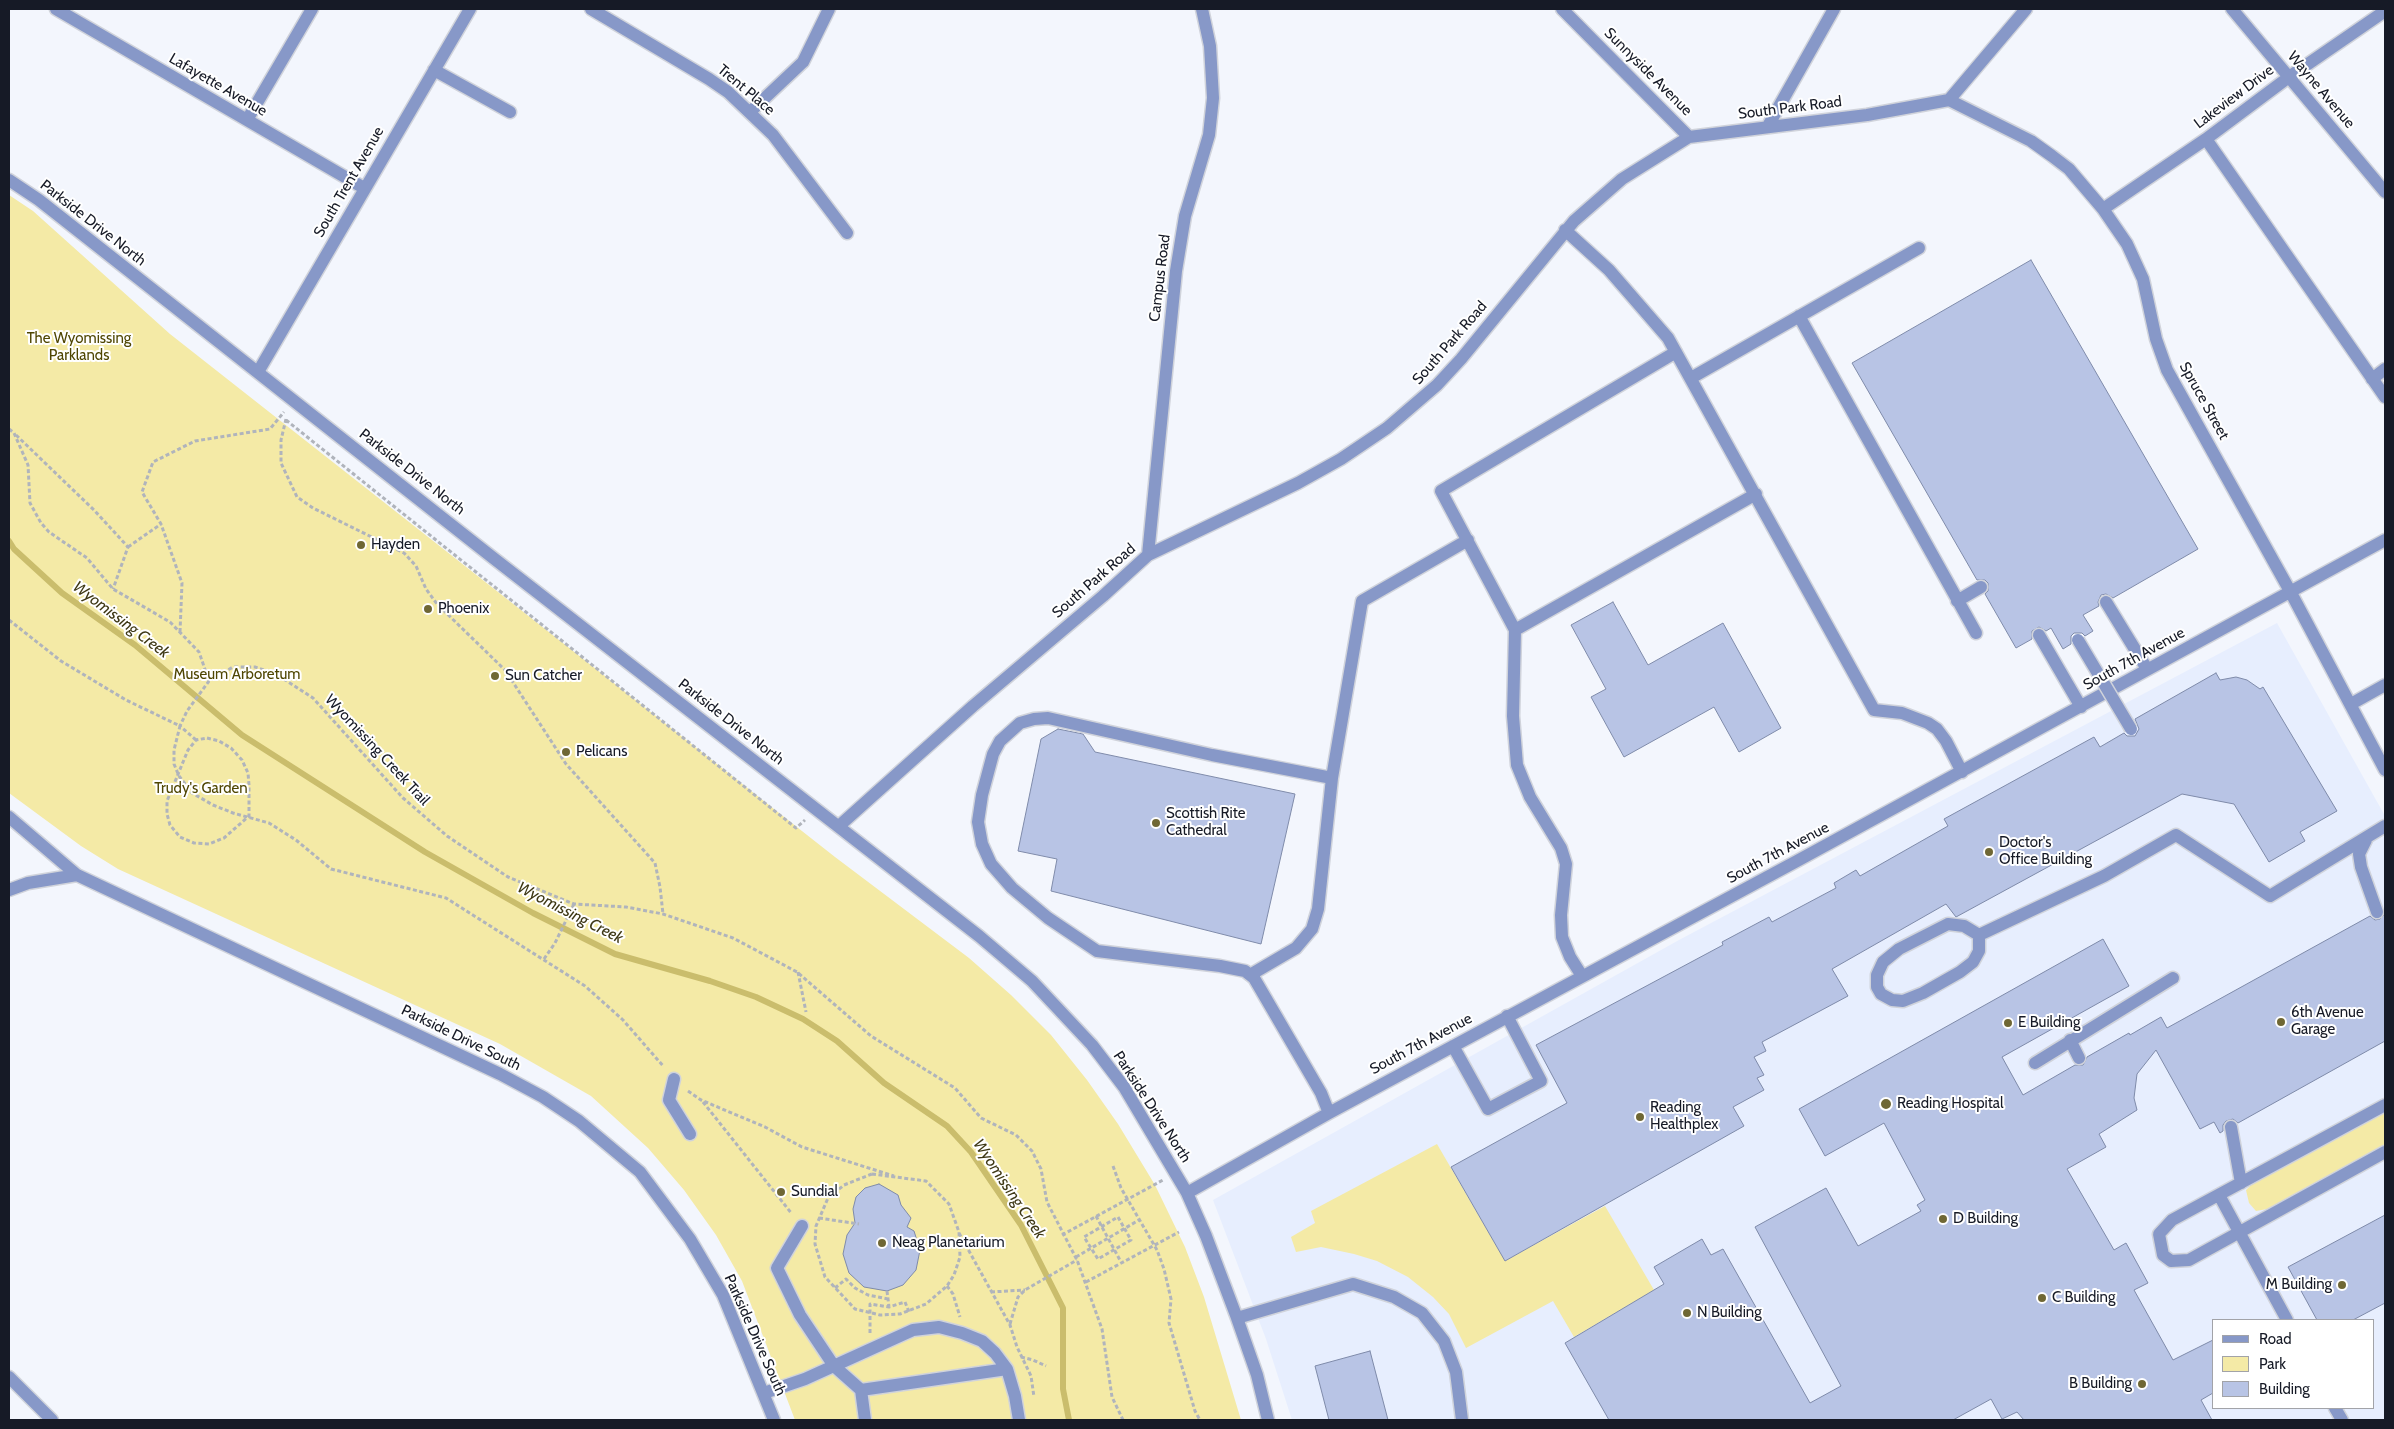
<!DOCTYPE html>
<style>
body{margin:0}
#map{position:relative;width:2394px;height:1429px;overflow:hidden;background:#f3f6fd;font-family:Cabin,sans-serif}
canvas{display:block}
.frame{position:absolute;inset:0;border:10px solid #161a26;pointer-events:none}
.legend{position:absolute;left:2212px;top:1319px;width:162px;height:90px;box-sizing:border-box;background:#fff;border:1px solid #a2a3a8;margin:0;padding:6px 9px;list-style:none;font-size:15px;color:#161a26}
.legend li{display:flex;align-items:center;gap:10px;height:25px}
.legend b{width:25px;border:1px solid #a2a3a8}
</style>
<div id="map">
<canvas width="2394" height="1429"></canvas>
<div class="frame"></div>
<ul class="legend">
<li><b style="height:6px;background:#8798c8"></b>Road</li>
<li><b style="height:14px;background:#f4eaa6"></b>Park</li>
<li><b style="height:14px;background:#b8c4e5"></b>Building</li>
</ul>
</div>
<script>
const c = document.querySelector('canvas').getContext('2d');
c.lineJoin = 'round';
function paint(path, color) {
  c.fillStyle = color;
  c.fill(path, 'evenodd');
}
function shape(rows) {
  const path = new Path2D();
  for (const r of rows) {
    path.moveTo(r[0], r[1]);
    for (let i = 2; i < r.length; i += 2) path.lineTo(r[i], r[i + 1]);
  }
  return path;
}
function stroke(path, color, width, dash) {
  c.strokeStyle = color;
  c.lineWidth = width;
  c.lineCap = dash ? 'butt' : 'round';
  c.setLineDash(dash || []);
  c.stroke(path);
}
function write(font, color, halo, rows, align = 'center') {
  c.font = font + ' Cabin,sans-serif';
  c.lineWidth = 4;
  c.setLineDash([]);
  c.textBaseline = 'middle';
  c.strokeStyle = halo;
  c.fillStyle = color;
  for (const [text, x, y, turn = 0] of rows) {
    c.save();
    c.translate(x, y);
    c.rotate((+turn || 0) * Math.PI / 180);
    c.textAlign = isNaN(turn) ? turn : align;
    if (halo) c.strokeText(text, 0, 0);
    c.fillText(text, 0, 0);
    c.restore();
  }
}
const built = shape([
 [2277,623,2385,816,2385,1420,1292,1420,1266,1339,1213,1200,1679,940],
 [2213,1320,2373,1320,2373,1408,2213,1408]
]);
const green = shape([
 [9,195,33,211,170,334,835,857,969,958,1011,995,1051,1035,1087,1080,1118,1124,1155,1185,1185,1247,1204,1297,1241,1420,795,1420,742,1281,716,1235,684,1190,648,1148,591,1096,500,1044,118,869,81,846,9,793],
 [2385,1113,2385,1144,2267,1209,2256,1211,2249,1203,2246,1190,2253,1183],
 [1437,1144,1505,1261,1605,1206,1654,1290,1574,1337,1553,1301,1466,1348,1449,1314,1433,1297,1408,1277,1377,1261,1354,1254,1321,1247,1296,1252,1291,1237,1315,1223,1311,1211]
]);
const stream = shape([
 [9,541,14,549,62,593,135,645,242,735,425,852,533,913,615,954,710,981,756,997,803,1019,837,1041,884,1083,947,1126,971,1152,1021,1225,1063,1308,1063,1389,1069,1420]
]);
const building = shape([
 [2031,260,2198,549,2113,598,2106,594,2101,595,2098,602,2099,606,2083,615,2093,631,2085,636,2082,633,2074,633,2071,636,2071,644,2063,649,2051,628,2046,631,2039,627,2032,631,2032,639,2016,648,1985,594,1988,591,1988,583,1985,580,1977,580,1852,363,2031,260],
 [1613,602,1648,665,1723,623,1781,728,1739,752,1714,707,1624,757,1591,697,1606,689,1571,625,1613,602],
 [2216,673,2220,680,2236,677,2247,680,2260,689,2263,687,2337,811,2300,832,2305,841,2269,862,2234,804,2182,794,1956,917,1946,904,1832,969,1848,996,1762,1042,1766,1051,1754,1057,1764,1075,1757,1078,1764,1090,1733,1107,1744,1126,1505,1261,1451,1167,1567,1103,1536,1045,1723,945,1722,942,1769,917,1772,922,1836,888,1834,883,1856,870,1860,876,1948,826,1944,819,2094,737,2100,747,2124,733,2127,736,2135,736,2139,729,2135,719,2216,673],
 [1058,729,1083,734,1095,752,1295,794,1261,944,1051,891,1057,859,1018,851,1041,739,1058,729],
 [2385,907,2385,1041,2238,1123,2233,1119,2226,1121,2223,1125,2223,1131,2220,1133,2214,1122,2200,1129,2156,1050,2137,1074,2134,1098,2137,1110,2099,1134,2106,1147,2067,1169,2114,1250,2126,1243,2148,1283,2134,1290,2173,1360,2213,1340,2213,1393,2201,1400,2212,1420,2024,1420,2017,1412,2002,1419,1991,1399,1953,1420,1609,1420,1565,1343,1664,1284,1654,1267,1702,1239,1711,1255,1723,1249,1810,1403,1841,1386,1755,1227,1826,1188,1858,1246,1921,1211,1917,1205,1925,1200,1884,1123,1825,1156,1799,1109,2103,939,2129,986,2002,1057,2023,1095,2075,1065,2083,1065,2087,1057,2129,1033,2130,1035,2161,1017,2167,1028,2370,916,2375,920,2380,919,2385,914,2385,907],
 [879,1184,898,1195,901,1205,911,1218,907,1227,914,1231,920,1250,916,1270,903,1285,887,1291,864,1287,849,1273,843,1254,847,1235,855,1223,853,1209,856,1197,865,1188,879,1184],
 [2385,1215,2385,1303,2353,1320,2317,1320,2288,1267,2385,1215],
 [1370,1351,1388,1420,1329,1420,1315,1366,1370,1351]
]);
const path = shape([
 [286,419,281,440,281,463,297,497,313,508,404,553,416,566,426,589,437,604,505,670,566,764,655,863,660,887,663,914],
 [286,420,796,828,805,820],
 [9,429,14,433,28,465,30,503,41,523,49,532,87,558,113,589,170,622,199,652,209,681],
 [16,435,94,510,128,547,113,589],
 [128,547,161,524],
 [9,620,61,661,126,700,180,726,174,750,174,764,179,776,192,793,213,805,233,813,269,823,296,840,331,869,446,898,585,986,623,1020,664,1067],
 [180,632,182,583,161,524,142,492,153,462,195,441,270,429,284,412],
 [207,738,219,741,231,748,242,760,248,773,249,785,249,816,224,838,209,844,194,843,180,837,170,825,167,814,167,801,188,750,196,740,207,738],
 [196,740,180,726,187,711,209,681,233,667,255,667,276,674,313,698,403,798,447,836,508,877,574,904,626,907,663,914,733,938,797,972,871,1036,955,1088,981,1118,1016,1135,1032,1151,1041,1169,1047,1202,1077,1260,1102,1329,1112,1397,1123,1420],
 [544,959,555,943,574,904],
 [798,972,806,1012],
 [688,1091,701,1100,765,1127,802,1147,894,1176],
 [703,1102,792,1214],
 [1113,1166,1121,1188,1157,1250,1164,1269,1171,1299,1169,1323,1195,1411,1200,1420],
 [872,1174,926,1181,949,1204,959,1232,960,1257,954,1275,947,1286,926,1304,900,1314,880,1315,855,1309,825,1277,815,1244,816,1226,828,1198,844,1185,872,1174],
 [1096,1216,1121,1262],
 [1118,1217,1131,1240,1098,1259,1084,1237,1118,1217],
 [819,1218,859,1224],
 [959,1233,1010,1325,1017,1347,1031,1376,1034,1397],
 [1062,1235,1163,1180],
 [1076,1257,1139,1220],
 [1086,1282,1179,1232],
 [947,1286,953,1294,960,1317],
 [835,1288,846,1279,855,1288,868,1295,888,1299],
 [887,1291,889,1307],
 [991,1292,1025,1290],
 [1010,1324,1018,1297,1025,1290,1077,1260],
 [870,1333,870,1304,889,1307,905,1302,909,1312],
 [1021,1357,1033,1360,1046,1366]
]);
const minor = shape([
 [56,9,364,188],
 [591,9,709,79,728,92,773,135,847,233],
 [1562,9,1689,137],
 [2232,9,2385,192],
 [434,70,510,112],
 [1949,100,2031,141,2052,156,2069,169,2103,209,2127,244,2143,279,2156,339,2167,370,2290,591,2385,770],
 [750,112,803,62,829,9],
 [247,120,312,9],
 [1768,126,1834,9],
 [2206,139,2385,397],
 [9,180,39,200,492,557,979,936,1032,981,1092,1045,1124,1087,1187,1193,1206,1236,1237,1318,1257,1375,1268,1420],
 [2103,209,2206,139,2289,77,2385,11],
 [1565,230,1609,270,1668,338,1874,710,1902,713,1928,723,1937,729,1946,741,1962,772],
 [1799,316,1976,633],
 [258,372,470,9],
 [1691,378,1919,248],
 [2372,379,2385,369],
 [1148,555,1176,271,1185,216,1209,135,1213,98,1210,46,1202,9],
 [1957,601,1981,587],
 [2106,602,2147,669],
 [1515,630,1756,494],
 [2039,635,2081,707],
 [2351,704,2385,685],
 [9,817,77,875,500,1074,543,1097,579,1121,640,1172,690,1239,723,1295,774,1420],
 [839,826,973,706,1103,596,1148,555,1298,483,1341,459,1387,428,1437,385,1461,359,1574,221,1622,179,1689,137,1867,115,1949,100,2026,9],
 [2366,840,2359,854,2361,867,2377,912],
 [9,890,28,883,77,875],
 [1948,924,1964,926,1979,935,1979,951,1973,962,1960,972,1923,993,1903,1001,1892,1000,1881,994,1877,987,1877,975,1883,962,1899,949,1948,924],
 [1979,935,2104,876,2176,835,2270,896,2385,826],
 [1250,975,1296,948,1312,929,1318,909,1332,778],
 [1582,976,1570,957,1562,937,1561,915,1566,864,1561,848,1530,797,1517,765,1513,716,1515,630,1441,491,1676,352],
 [2070,1040,2079,1058],
 [1453,1046,1488,1109,1541,1081,1507,1016],
 [2035,1063,2173,978],
 [674,1079,669,1100,690,1134],
 [2385,1105,2172,1220,2159,1234,2163,1255,2171,1261,2189,1260,2385,1152],
 [1329,1113,1321,1093,1254,978,1245,971,1220,966,1097,951,1048,918,1012,888,991,864,982,844,978,822,982,795,993,754,1000,741,1020,723,1034,719,1048,718,1212,755,1332,778,1362,601,1468,540],
 [2231,1127,2241,1183],
 [1187,1193,1329,1113,1797,861,2385,540],
 [2219,1195,2287,1320],
 [802,1226,777,1268,800,1315,834,1366,861,1390],
 [1237,1318,1353,1284,1394,1297,1422,1313,1444,1341,1456,1372,1462,1420],
 [9,1377,52,1420],
 [764,1393,805,1379,913,1330,939,1327,962,1333,982,1341,995,1353,1007,1369,1015,1396,1019,1420],
 [2335,1408,2342,1420],
 [865,1420,861,1390,1007,1369]
]);
const minorBridge = shape([
 [2078,640,2131,729]
]);
const markers = [
 [361,545,5,"#6f6734"],
 [428,609,5,"#6f6734"],
 [495,676,5,"#6f6734"],
 [566,752,5,"#6f6734"],
 [1156,823,5,"#6f6734"],
 [1989,852,5,"#6f6734"],
 [2281,1022,5,"#6f6734"],
 [2008,1023,5,"#6f6734"],
 [1886,1104,6,"#6f6734"],
 [1640,1117,5,"#6f6734"],
 [781,1192,5,"#6f6734"],
 [1943,1219,5,"#6f6734"],
 [882,1243,5,"#6f6734"],
 [2342,1285,5,"#6f6734"],
 [2042,1298,5,"#6f6734"],
 [1687,1313,5,"#6f6734"],
 [2142,1384,5,"#6f6734"]
];
const streetNames = [
 ["Sunnyside Avenue",1648,72,45],
 ["Lafayette Avenue",218,85,30],
 ["Trent Place",746,90,40],
 ["Wayne Avenue",2321,90,50],
 ["Lakeview Drive",2234,97,-37],
 ["South Park Road",1790,108,-7],
 ["South Trent Avenue",349,182,-60],
 ["Parkside Drive North",93,223,38],
 ["Campus Road",1160,278,-83],
 ["South Park Road",1450,343,-49],
 ["Spruce Street",2204,401,61],
 ["Parkside Drive North",412,472,38],
 ["South Park Road",1094,581,-41],
 ["South 7th Avenue",2134,659,-29],
 ["Parkside Drive North",731,722,38],
 ["Wyomissing Creek Trail",377,750,47],
 ["South 7th Avenue",1778,853,-28],
 ["Parkside Drive South",461,1038,26],
 ["South 7th Avenue",1421,1044,-28],
 ["Parkside Drive North",1152,1107,57],
 ["Parkside Drive South",755,1335,66]
];
const parkNames = [
 ["The Wyomissing",79,339],
 ["Parklands",79,356],
 ["Museum Arboretum",237,675],
 ["Trudy's Garden",201,789]
];
const poiNames = [
 ["Hayden",371,545],
 ["Phoenix",438,609],
 ["Sun Catcher",505,676],
 ["Pelicans",576,752],
 ["Scottish Rite",1166,814],
 ["Cathedral",1166,831],
 ["Doctor's",1999,843],
 ["Office Building",1999,860],
 ["6th Avenue",2291,1013],
 ["Garage",2291,1030],
 ["E Building",2018,1023],
 ["Reading Hospital",1897,1104],
 ["Reading",1650,1108],
 ["Healthplex",1650,1125],
 ["Sundial",791,1192],
 ["D Building",1953,1219],
 ["Neag Planetarium",892,1243],
 ["M Building",2332,1285,"right"],
 ["C Building",2052,1298],
 ["N Building",1697,1313],
 ["B Building",2132,1384,"right"]
];
const waterNames = [
 ["Wyomissing Creek",121,620,37],
 ["Wyomissing Creek",570,913,27],
 ["Wyomissing Creek",1009,1189,56]
];
paint(built, '#e7eefe');
paint(green, '#f4eaa6');
stroke(stream, '#cabd6c', 6);
paint(building, '#b8c4e5');
stroke(building, '#7f8baa', 1);
stroke(minor, '#d0d3db', 15);
stroke(path, '#b0b4bc', 3, [4, 2.5]);
stroke(minor, '#8798c8', 12);
stroke(minorBridge, '#d0d3db', 15, []);
stroke(minorBridge, '#8798c8', 12);
for (const [x, y, r, color] of markers) {
  const dot = new Path2D();
  dot.arc(x, y, r, 0, 2 * Math.PI);
  c.fillStyle = color;
  c.fill(dot);
  stroke(dot, '#fff', 2);
}
write('15px', '#161a26', '#fff', streetNames);
write('15px', '#4f4602', '#fff', parkNames);
write('15px', '#161a26', '#fff', poiNames, 'left');
write('italic 16px', '#3e3815', '#fff', waterNames);
</script>
